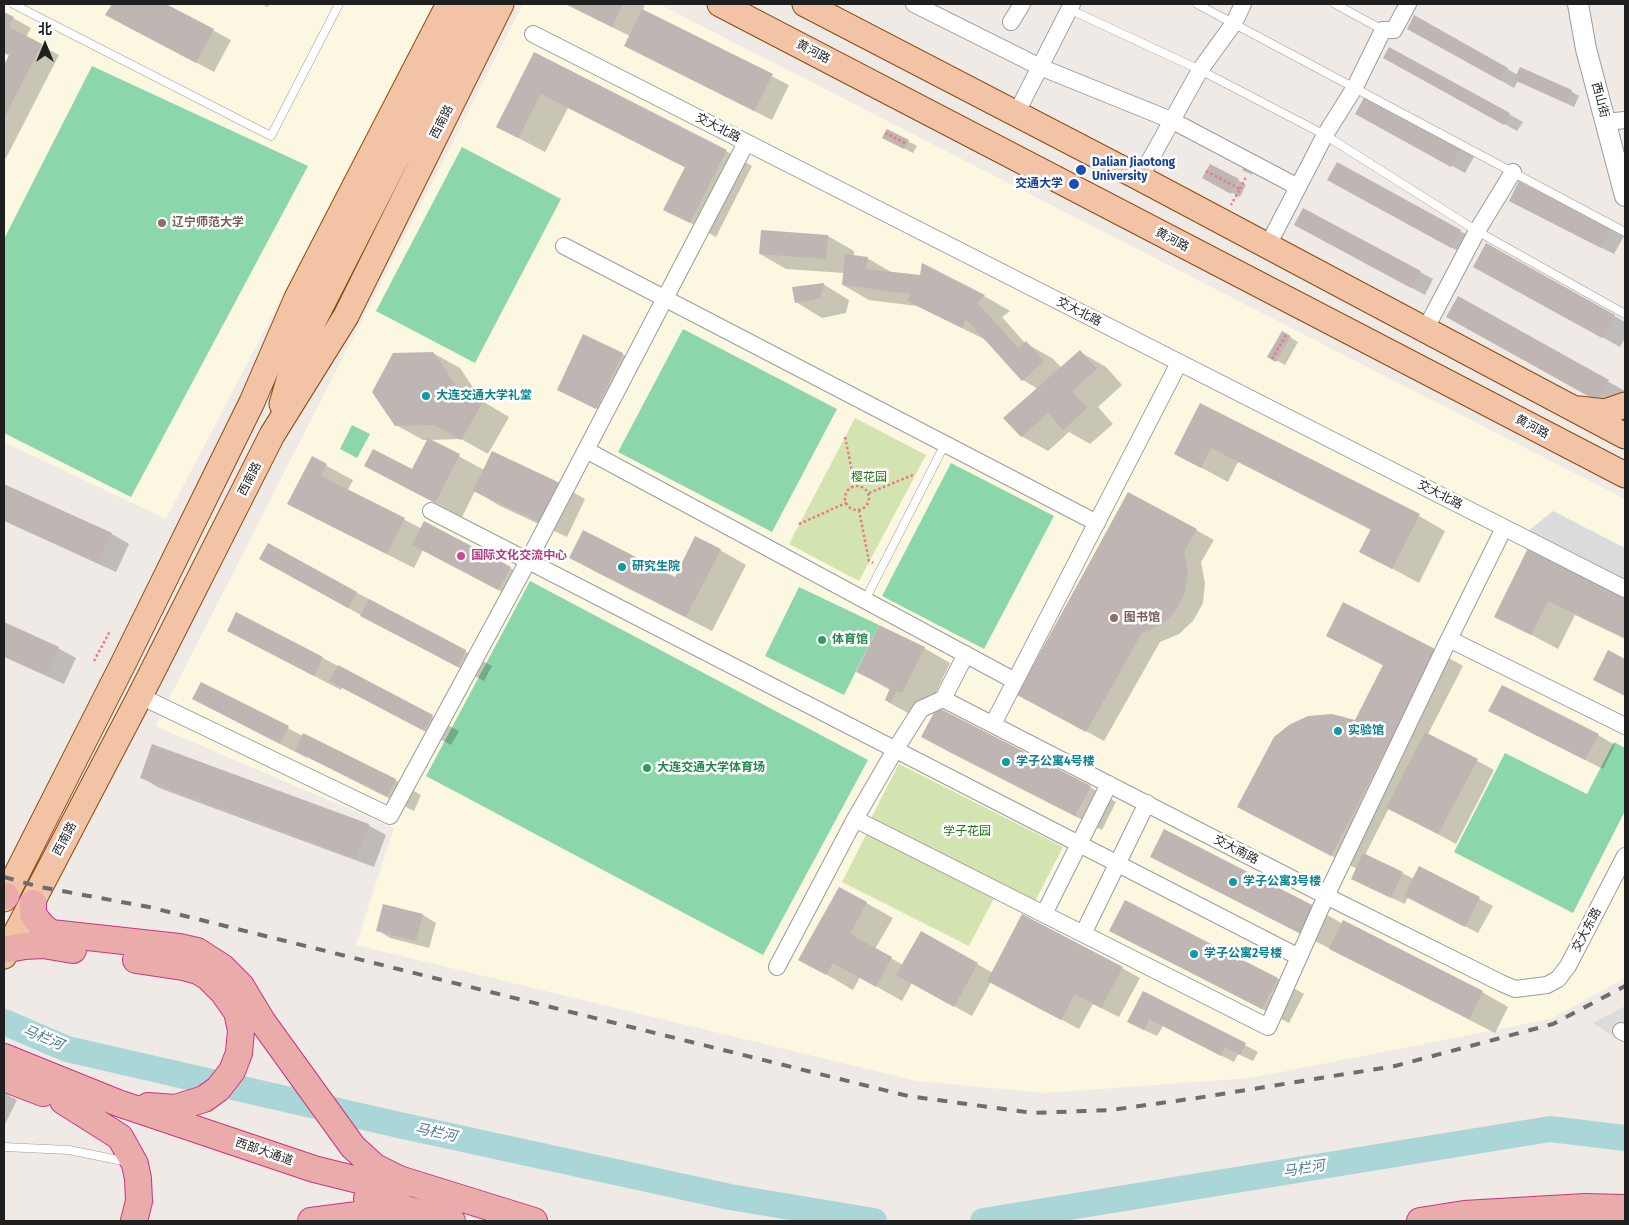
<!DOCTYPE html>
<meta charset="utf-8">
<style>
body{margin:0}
#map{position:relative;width:1629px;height:1225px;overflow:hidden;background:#efeae6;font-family:"Fira Sans","Noto Sans SC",sans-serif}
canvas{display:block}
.frame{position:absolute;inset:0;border:5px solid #1f1f1f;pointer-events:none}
.north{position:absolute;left:20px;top:20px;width:50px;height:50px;-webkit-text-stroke:4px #fff;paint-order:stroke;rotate:0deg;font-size:14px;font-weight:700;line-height:20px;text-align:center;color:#1f1f1f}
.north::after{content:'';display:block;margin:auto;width:18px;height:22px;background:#1f1f1f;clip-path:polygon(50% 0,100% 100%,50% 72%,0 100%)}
</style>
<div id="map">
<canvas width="1629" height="1225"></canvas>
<div class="frame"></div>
<div class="north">北</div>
</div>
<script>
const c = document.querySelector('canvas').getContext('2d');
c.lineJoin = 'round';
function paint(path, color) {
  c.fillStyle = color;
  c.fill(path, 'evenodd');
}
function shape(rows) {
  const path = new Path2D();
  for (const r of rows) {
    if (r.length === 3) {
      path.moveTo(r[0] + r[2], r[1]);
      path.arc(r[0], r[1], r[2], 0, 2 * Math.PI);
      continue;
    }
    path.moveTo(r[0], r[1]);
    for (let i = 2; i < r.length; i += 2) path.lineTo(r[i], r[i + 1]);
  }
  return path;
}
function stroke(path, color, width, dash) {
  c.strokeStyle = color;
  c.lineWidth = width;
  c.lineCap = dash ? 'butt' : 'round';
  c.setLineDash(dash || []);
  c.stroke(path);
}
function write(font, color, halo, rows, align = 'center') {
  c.font = font + ' "Fira Sans","Noto Sans SC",sans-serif';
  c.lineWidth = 5;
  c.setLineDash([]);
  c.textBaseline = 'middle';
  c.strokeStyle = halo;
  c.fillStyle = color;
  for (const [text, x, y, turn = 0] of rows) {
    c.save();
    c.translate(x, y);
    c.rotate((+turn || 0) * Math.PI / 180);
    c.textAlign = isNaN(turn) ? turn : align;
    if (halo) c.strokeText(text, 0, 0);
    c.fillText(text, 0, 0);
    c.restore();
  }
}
const residential = shape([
 [1625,1006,1625,1041,1616,1038,1593,1023]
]);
const education = shape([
 [4,4,435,4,166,519,4,442],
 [523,4,659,4,1625,499,1625,978,1551,1019,1251,1078,1045,1093,917,1081,356,945,394,828,155,726]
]);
const grass = shape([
 [855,418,926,455,859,581,789,544],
 [899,764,1063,847,1035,901,871,818],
 [867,833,994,898,969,946,842,882]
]);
const pitch = shape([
 [92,66,308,166,131,497,4,433,4,239],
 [462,147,561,199,475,363,376,311],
 [683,329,837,409,772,532,618,452],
 [352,425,370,434,357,458,340,449],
 [951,463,1054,516,984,649,882,596],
 [530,581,868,760,763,955,426,776],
 [799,587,879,625,844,695,765,656],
 [1614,742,1625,748,1625,811,1573,913,1454,852,1505,753,1587,794]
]);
const parking = shape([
 [1553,511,1625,548,1625,581,1527,532]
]);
const shadow = shape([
 [113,4,164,4,231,40,214,72,107,15],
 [261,4,269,4,268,7],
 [565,4,640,4,645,6,642,11,789,85,772,120,643,55,630,36],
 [4,13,31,28,26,37,59,55,5,160,4,68,10,56,4,53],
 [1415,17,1518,75,1571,91,1579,96,1574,107,1518,81,1514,88,1408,28],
 [1390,48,1523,122,1517,131,1385,57],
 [535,54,726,151,752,166,716,237,665,209,686,168,568,108,545,152,497,127],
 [1367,95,1475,155,1465,173,1356,113],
 [908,141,917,146,913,153,892,142],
 [1245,165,1254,170,1252,175,1242,170],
 [1204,178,1238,180,1246,185,1240,197],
 [1519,183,1624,236,1614,254,1523,208],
 [1346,190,1460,231,1478,241,1469,257],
 [1308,232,1420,272,1433,279,1425,295],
 [828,236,854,251,854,257,867,258,893,273,921,277,923,265,984,296,1010,311,1002,317,1025,343,1052,358,1062,368,1080,352,1106,367,1122,385,1098,407,1113,424,1090,444,1069,432,1048,451,1021,436,1038,389,1023,380,988,341,917,306,869,300,843,285,844,273,786,269,760,254],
 [1487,245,1625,322,1625,338,1620,347,1492,276],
 [823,284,849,300,846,313,822,318,796,302],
 [1459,298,1625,391,1615,410,1448,317],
 [1283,333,1298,342,1285,365,1269,356],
 [433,353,460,368,482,401,509,417,488,454,461,439,429,440,484,470,559,484,585,499,567,537,500,506,475,491,462,517,366,466,413,470,428,440,423,440,396,425],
 [622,354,635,361,610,415,558,390],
 [1201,405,1419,516,1445,531,1419,583,1360,551,1371,530,1238,462,1228,482,1176,454],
 [312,458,353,480,348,490,422,529,510,568,523,575,512,597,423,550,414,568,315,518,289,503],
 [4,485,112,534,129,544,116,572,4,521],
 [1129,493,1214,540,1201,562,1205,583,1203,603,1193,621,1179,634,1160,642,1104,741,1037,704],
 [269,545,492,666,484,681,388,630,287,574],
 [1529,548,1625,595,1625,639,1575,615,1558,649,1496,616],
 [720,550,746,565,712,631,596,572,570,557,675,579],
 [237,614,323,658,459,731,451,745,342,687,341,690,228,631],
 [4,623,58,648,76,658,64,684,4,657],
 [1328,636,1437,651,1463,666,1428,734,1494,770,1456,844,1389,808,1365,855,1414,879,1420,868,1493,906,1478,933,1408,897,1405,904,1366,886,1357,869,1239,807,1356,721,1384,666],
 [924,648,950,663,929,707,915,717,888,702,890,690,858,672],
 [202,683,303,736,395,780,421,795,414,811,307,757,307,758,194,699],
 [1508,721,1598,735,1615,745,1603,769],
 [923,737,1090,787,1116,802,1102,830,949,752],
 [141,777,368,825,386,835,374,867,159,788],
 [1178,871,1315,908,1343,924,1482,992,1508,1007,1495,1033],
 [840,888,893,918,875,949,903,965,922,933,993,973,1122,968,1140,978,1119,1017,1093,1004,1079,1029,991,982,972,1016,912,983,902,1001,860,977,853,990,800,959],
 [1126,901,1278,979,1304,994,1289,1023,1137,945,1111,930],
 [384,905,423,915,436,923,429,948,390,938,377,930],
 [1144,992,1258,1052,1253,1061,1238,1054,1234,1062,1163,1026,1157,1036,1142,1029],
 [4,1093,17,1100,4,1126]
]);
const river = shape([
 [4,1022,67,1049,399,1125,730,1197,874,1221],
 [983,1221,1550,1129,1625,1138]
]);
const building = shape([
 [112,4,166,4,214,29,196,63,105,15],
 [566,4,623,4,612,27],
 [642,9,773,74,754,111,624,46],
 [4,12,14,17,9,27,42,44,4,118,4,65,9,55,4,53],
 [1414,15,1508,68,1501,81,1407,29],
 [1389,47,1510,113,1504,125,1383,58],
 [534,52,727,150,690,223,663,210,685,167,541,94,518,138,496,127],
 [1520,67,1572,90,1566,103,1514,80],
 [1366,94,1462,147,1451,167,1355,114],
 [887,129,909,140,904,149,882,138],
 [1337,162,1461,230,1451,248,1327,180],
 [1210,164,1239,179,1231,194,1202,178],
 [1519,181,1611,228,1601,248,1509,201],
 [1303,208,1421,271,1411,288,1294,225],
 [761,230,828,235,826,259,759,254],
 [1486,243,1615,315,1602,338,1473,267],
 [845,254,868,257,866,269,920,275,922,263,985,295,977,302,1018,348,1026,341,1044,361,1022,381,966,319,962,328,907,301,911,294,842,285],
 [824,283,820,298,795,303,792,287],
 [1458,296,1609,380,1597,401,1446,317],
 [1282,331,1291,336,1276,362,1267,357],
 [583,334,623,353,596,409,557,390],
 [1080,350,1097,369,1072,391,1087,408,1063,430,1048,413,1021,437,1003,418],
 [433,352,456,385,484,400,461,440,434,425,395,426,372,392,393,353],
 [1200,403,1420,514,1392,569,1359,552,1371,529,1211,448,1201,468,1174,454],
 [428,438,460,454,435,503,364,466,373,449,412,469],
 [492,451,560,483,541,523,473,491],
 [312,456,327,464,321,476,405,518,387,554,287,504],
 [4,484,112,533,98,563,4,520],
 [1128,492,1197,529,1184,552,1188,572,1185,592,1176,611,1161,625,1142,633,1086,732,1017,695],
 [424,521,511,567,498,590,412,545],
 [583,530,675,577,695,536,721,549,686,617,569,558],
 [268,543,357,592,348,608,259,559],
 [1529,546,1625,593,1625,638,1548,601,1531,635,1494,617],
 [369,599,466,650,458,667,360,616],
 [1343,602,1437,650,1331,856,1237,807,1274,737,1289,725,1308,716,1332,714,1355,720,1383,665,1326,636],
 [236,612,323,657,314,676,227,631],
 [4,622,59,647,46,675,4,656],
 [879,625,925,647,902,693,897,691,890,703,885,700,890,688,856,672],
 [1608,650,1625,659,1625,696,1593,680],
 [338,665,433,715,424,731,329,681],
 [201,682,289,726,280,744,192,699],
 [1502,685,1599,734,1585,760,1488,711],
 [937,707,1091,786,1075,816,921,737],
 [1425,732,1478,759,1438,834,1386,808],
 [303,733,396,779,387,796,295,751],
 [152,744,369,824,356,858,140,778],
 [1164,829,1316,907,1301,934,1150,857],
 [1363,853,1403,872,1391,898,1351,879],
 [1419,866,1480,897,1465,927,1404,896],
 [839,887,867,902,850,934,892,957,876,987,833,963,826,975,798,960],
 [1125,900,1278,978,1262,1009,1109,931],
 [383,904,423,914,416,941,376,931],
 [1022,914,1123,967,1101,1008,1075,994,1061,1020,987,981],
 [1343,920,1483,991,1469,1019,1329,949],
 [921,931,978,963,954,1007,896,975],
 [1143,991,1246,1043,1240,1055,1225,1047,1221,1056,1149,1019,1144,1030,1127,1022]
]);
const path = shape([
 [885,133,907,144],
 [1206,171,1240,189,1231,205],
 [1240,189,1246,177],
 [1272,359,1287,333],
 [845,437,855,486],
 [857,498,12],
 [869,493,915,474],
 [859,510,869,561,873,563],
 [799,524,846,503],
 [94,661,110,631]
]);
const service = shape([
 [13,4,271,136,339,4],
 [1197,4,1625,232],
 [1335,4,1383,30],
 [1069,9,1200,70,1325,135,1477,231,1625,314],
 [865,600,945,444],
 [4,1147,69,1150,128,1162]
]);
const minor = shape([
 [914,4,1040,67,1171,120,1298,187],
 [1011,22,1022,4],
 [533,34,1625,589],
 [1016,114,1072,4],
 [1606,122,1625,120],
 [1140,178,1200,70,1234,23,1243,4],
 [1268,245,1325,135,1355,87,1383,30,1394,30,1408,4],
 [564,246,1097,523],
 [1425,330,1477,231,1513,172],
 [586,450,1015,681],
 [431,511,1299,957],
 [1504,528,1449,639,1625,726],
 [140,696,390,816,528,561,746,143],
 [943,699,1326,896,1501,983,1515,989,1547,985,1558,979,1568,966,1625,856],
 [993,724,1179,363],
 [855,819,1268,1027,1326,896,1449,639],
 [1044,914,1109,784],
 [1083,934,1147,803],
 [777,967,855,819,895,750,921,709,943,699,966,654],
 [1621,1031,1625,1033]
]);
const tertiary = shape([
 [1578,4,1586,49,1625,196]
]);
const primary = shape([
 [720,4,1625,475],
 [805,4,1140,178,1625,436],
 [282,404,297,353,475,4],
 [1579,409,1605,412,1625,405],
 [4,899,124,662,252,402,297,298,449,4],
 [4,956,140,696,272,435,346,316,501,4]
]);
const trunk = shape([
 [4,896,6,896],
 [33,903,33,915,43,927,51,933,179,947,197,951,222,967,241,986,262,1021,353,1147,375,1167,399,1179,534,1221],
 [8,949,25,946,43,945,73,950],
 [136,960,183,967,198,971,208,977,223,992,237,1012,241,1030,239,1053,232,1071,218,1089,204,1099,175,1108,148,1106],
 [4,1057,118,1103,314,1169,398,1190],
 [4,1078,43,1093],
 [63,1101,120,1137,135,1164,138,1179,139,1201,134,1221],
 [367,1199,452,1221],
 [311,1221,380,1212,394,1215],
 [1420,1221,1464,1214,1585,1207,1625,1208]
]);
const rail = shape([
 [4,877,40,887,149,907,908,1096,1033,1113,1111,1110,1197,1098,1395,1066,1553,1024,1625,986]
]);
const markers = [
 [1081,170,6,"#1a4fb4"],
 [1074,184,6,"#1a4fb4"],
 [162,223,5,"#8d6e63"],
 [426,396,5,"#0f9aa8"],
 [461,556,5,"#d1479c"],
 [622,567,5,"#0f9aa8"],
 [1114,618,5,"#8d6e63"],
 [822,640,5,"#2e9e5b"],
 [1338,731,5,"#0f9aa8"],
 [1006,762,5,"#0f9aa8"],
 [647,768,5,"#2e9e5b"],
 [1233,882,5,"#0f9aa8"],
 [1194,954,5,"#0f9aa8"]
];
const streetNames = [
 ["黄河路",813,52,28],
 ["西山街",1600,100,75],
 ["西南路",442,122,-63],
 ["交大北路",718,128,27],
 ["黄河路",1172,240,28],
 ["交大北路",1079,312,27],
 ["黄河路",1532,427,28],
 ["西南路",250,479,-63],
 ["交大北路",1440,495,27],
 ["西南路",65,839,-62],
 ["交大南路",1236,850,27],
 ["交大东路",1587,930,-62],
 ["西部大通道",264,1152,19]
];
const transitNames = [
 ["Dalian Jiaotong",1092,163],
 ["University",1092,177],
 ["交通大学",1063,184,"right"]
];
const educationNames = [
 ["辽宁师范大学",172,223],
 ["图书馆",1124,618]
];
const cultureNames = [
 ["大连交通大学礼堂",436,396],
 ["研究生院",632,567],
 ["实验馆",1348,731],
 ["学子公寓4号楼",1016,762],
 ["学子公寓3号楼",1243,882],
 ["学子公寓2号楼",1204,954]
];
const parkNames = [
 ["樱花园",869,478],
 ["学子花园",967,832]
];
const hotelNames = [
 ["国际文化交流中心",471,556]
];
const leisureNames = [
 ["体育馆",832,640],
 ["大连交通大学体育场",657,768]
];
const waterNames = [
 ["马栏河",43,1038,23],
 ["马栏河",436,1133,12],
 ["马栏河",1304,1169,-9]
];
paint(residential, '#dddcdc');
paint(education, '#fcf7e1');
paint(grass, '#d3e4b0');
paint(pitch, '#8bd7ab');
paint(parking, '#dbdbdb');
paint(shadow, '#0003');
stroke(river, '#aad6d8', 26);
paint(building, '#bfb5b3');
stroke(service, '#9c9c9c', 9);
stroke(minor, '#9c9c9c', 18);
stroke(tertiary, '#9c9c9c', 22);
stroke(primary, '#8c4a0d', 27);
stroke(trunk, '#cb3484', 28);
stroke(path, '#ed7882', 2.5, [2.5, 2.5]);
stroke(service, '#fff', 8);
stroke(minor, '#fff', 16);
stroke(tertiary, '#fff', 20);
stroke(primary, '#f3c3a6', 25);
stroke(trunk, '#e9acab', 26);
stroke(rail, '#6d6d6d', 4, [10, 10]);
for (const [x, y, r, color] of markers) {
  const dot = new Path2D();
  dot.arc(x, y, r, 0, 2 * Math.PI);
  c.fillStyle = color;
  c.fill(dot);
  stroke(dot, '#fff', 2);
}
write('12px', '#1f1f1f', '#fff', streetNames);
write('bold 12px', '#164399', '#fff', transitNames, 'left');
write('bold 12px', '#785e54', '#fff', educationNames, 'left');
write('bold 12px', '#0d838f', '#fff', cultureNames, 'left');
write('12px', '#1f7416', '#fff', parkNames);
write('bold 12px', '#b23c85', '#fff', hotelNames, 'left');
write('bold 12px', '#27864d', '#fff', leisureNames, 'left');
write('italic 14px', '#497a90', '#fff', waterNames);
</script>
